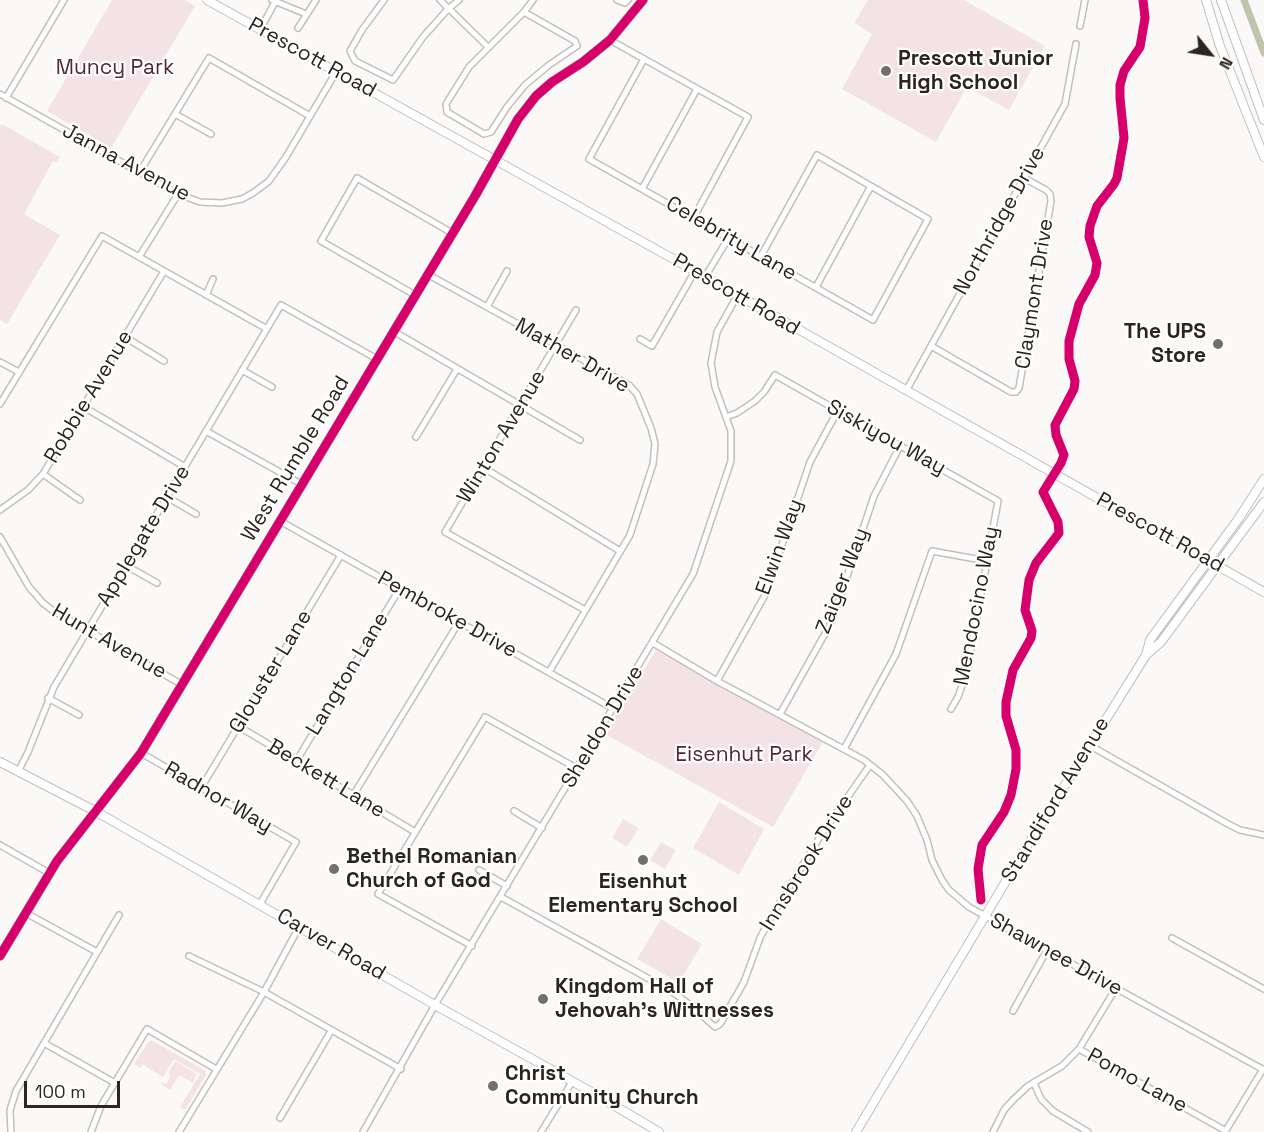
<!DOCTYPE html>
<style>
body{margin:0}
#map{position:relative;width:1264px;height:1132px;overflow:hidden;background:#fbf9f7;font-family:"Space Grotesk",sans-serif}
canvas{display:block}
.north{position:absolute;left:1180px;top:24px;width:60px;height:60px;-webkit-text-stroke:4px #fff;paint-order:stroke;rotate:120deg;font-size:16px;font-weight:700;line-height:24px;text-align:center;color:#2b241f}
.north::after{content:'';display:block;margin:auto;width:21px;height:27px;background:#2b241f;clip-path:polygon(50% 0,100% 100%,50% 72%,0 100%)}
.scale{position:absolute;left:24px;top:1081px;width:96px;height:27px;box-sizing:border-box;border:3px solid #2b241f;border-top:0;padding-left:8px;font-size:18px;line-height:21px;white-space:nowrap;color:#2b241f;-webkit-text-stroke:4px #fff;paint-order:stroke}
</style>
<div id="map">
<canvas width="1264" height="1132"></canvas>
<div class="north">N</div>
<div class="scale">100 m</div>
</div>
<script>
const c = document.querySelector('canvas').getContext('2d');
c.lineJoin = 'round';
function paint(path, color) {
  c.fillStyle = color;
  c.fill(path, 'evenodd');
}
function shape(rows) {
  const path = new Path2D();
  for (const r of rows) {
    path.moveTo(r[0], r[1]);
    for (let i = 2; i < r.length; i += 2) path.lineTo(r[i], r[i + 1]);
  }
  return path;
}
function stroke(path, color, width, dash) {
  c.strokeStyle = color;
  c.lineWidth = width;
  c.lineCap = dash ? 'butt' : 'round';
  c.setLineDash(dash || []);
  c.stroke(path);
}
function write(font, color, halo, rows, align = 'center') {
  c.font = font + ' "Space Grotesk",sans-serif';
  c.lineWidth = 4.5;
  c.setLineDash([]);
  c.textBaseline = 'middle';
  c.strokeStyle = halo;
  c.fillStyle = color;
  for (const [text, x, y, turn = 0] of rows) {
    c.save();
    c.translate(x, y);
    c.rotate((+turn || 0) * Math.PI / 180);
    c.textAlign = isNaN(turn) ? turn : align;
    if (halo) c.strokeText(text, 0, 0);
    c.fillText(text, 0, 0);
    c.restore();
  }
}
const green = shape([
 [112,0,185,0,195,6,111,148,47,111],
 [868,0,964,0,1045,46,1009,110,967,87,936,142,842,89,872,34,854,23],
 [2,124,60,157,57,162,53,161,24,214,60,235,7,324,0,320,0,127],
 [656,650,823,742,773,827,605,734],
 [719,802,764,829,739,875,693,848],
 [623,819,639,828,627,847,612,838],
 [661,842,676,850,665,869,650,860],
 [661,919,702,944,679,983,637,959],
 [151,1040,206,1071,206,1075,185,1110,180,1107,200,1074,174,1059,163,1077,142,1064,140,1068,134,1064,147,1044],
 [175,1061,197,1074,193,1083,179,1075,170,1090,161,1084,162,1082,166,1084,171,1075,168,1074]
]);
const canal = shape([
 [1244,0,1264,53]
]);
const street = shape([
 [272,0,306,14],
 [384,0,362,30,350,51,355,61,393,80,423,37,448,9,459,0],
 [440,0,488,47],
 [617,0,625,3,628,0],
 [524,12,575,41,577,46,549,65,525,85,507,107,491,132,484,134,447,112,446,104,469,67,524,12,533,0],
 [1080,26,1085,0],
 [298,28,316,0],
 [260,30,275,2],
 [610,40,748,117,694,217],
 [644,59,589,159,873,320,928,219,817,155,761,256],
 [0,94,178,194,200,202,222,203,242,199,253,193,269,181,286,157,336,72],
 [6,98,64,0],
 [175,114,211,134],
 [139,173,209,58,310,116],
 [642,189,697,89],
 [139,257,178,194],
 [427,274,629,385,637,394,651,428,655,444,653,464,630,535,549,672],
 [705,277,729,237],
 [816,287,871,186],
 [206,295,213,279],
 [415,295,321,241,357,178,452,233],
 [487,307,507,271],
 [576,310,445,532,585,610],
 [393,331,580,440],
 [125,337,164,361],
 [640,339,652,346,695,271],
 [931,346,1011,392,1016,392,1019,388,1051,201,1050,194,1046,190,1024,178],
 [0,362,19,372],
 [242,370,272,387],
 [906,391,1065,104,1076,44],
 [0,404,102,236,267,329],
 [84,407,185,467],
 [726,417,737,413,755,401,764,392,775,375,998,501,967,671,958,697,951,709],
 [206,431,303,485],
 [416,437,457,369],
 [484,468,620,551],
 [43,474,80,500],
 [167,497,196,514],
 [0,510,28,490,43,474,164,271],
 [280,521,614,709],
 [0,537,29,587,43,603,52,610,181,684],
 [127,566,157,583],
 [653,643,717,681,864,760,883,775,907,801,917,816,927,840,932,860,942,880,949,890,969,907,1264,1070],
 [717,681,765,595,810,462,838,410],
 [48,698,79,715],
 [780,714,832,621,874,496,900,446],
 [238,726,415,832],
 [1089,745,1228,824,1240,830,1264,835],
 [844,749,896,654,932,551,987,561],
 [141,753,296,842,260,904],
 [297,760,400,588],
 [18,772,28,752,54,687,281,305,377,359],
 [201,788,341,555],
 [354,794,459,622],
 [514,811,542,828],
 [0,845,49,873],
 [479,870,507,886],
 [501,897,671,991,689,1004,715,1027,720,1024,744,982,760,938,770,919,821,835,870,765],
 [26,913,97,952],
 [1172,938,1264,989],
 [472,946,378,894,485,717,578,769],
 [189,956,264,992,401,1069],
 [1013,1011,1047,950],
 [44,1043,115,1083],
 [1079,1049,1226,1131],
 [1034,1083,1041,1099,1053,1111,1088,1132],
 [280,1118,331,1031],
 [11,1132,10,1110,16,1091,119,915],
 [91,1132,101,1106,147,1029,216,1069],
 [179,1132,264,992,299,927],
 [363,1132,435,1005,693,574,731,461,731,431,715,387,711,363,717,332,737,296],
 [541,1132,572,1082],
 [993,1132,1004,1110,1013,1100,1028,1086,1062,1066,1079,1049,1116,988],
 [1225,1132,1263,1069]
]);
const secondary = shape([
 [207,0,695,271,1264,592],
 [1206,0,1220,46,1264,157],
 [1221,0,1264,120],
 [1146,655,1161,642,1264,502],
 [0,762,95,811,435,1005,588,1090,659,1132],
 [0,956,57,861,141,753,475,196,518,119,536,96,552,82,583,62,610,40,643,0],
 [856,1132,1024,851,1146,655,1150,640,1239,518,1264,479]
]);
const cycleway = shape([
 [981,900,978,869,982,845,1004,812,1011,795,1016,769,1016,750,1006,716,1006,702,1013,670,1031,638,1032,631,1025,610,1029,580,1036,563,1059,533,1058,522,1043,492,1061,463,1064,455,1056,435,1055,425,1074,389,1075,381,1069,359,1069,341,1079,304,1095,275,1097,263,1089,237,1090,226,1097,206,1114,184,1117,178,1124,138,1120,98,1120,85,1124,71,1140,47,1145,18,1143,0],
 [0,956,57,861,141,753,475,196,518,119,536,96,552,82,583,62,610,40,643,0]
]);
const markers = [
 [886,71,6,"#746f6b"],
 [1218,344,6,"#746f6b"],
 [643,860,6,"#746f6b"],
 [334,869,6,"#746f6b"],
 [543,999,6,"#746f6b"],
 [493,1086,6,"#746f6b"]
];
const streetNames = [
 ["Prescott Road",312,58,29],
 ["Janna Avenue",126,163,28],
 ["Northridge Drive",1000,221,-61],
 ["Celebrity Lane",731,239,30],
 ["Claymont Drive",1035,294,-81],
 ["Prescott Road",736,295,30],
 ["Mather Drive",572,356,30],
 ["Robbie Avenue",89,397,-59],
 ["Winton Avenue",502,437,-59],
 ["Siskiyou Way",886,438,29],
 ["West Rumble Road",296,459,-59],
 ["Prescott Road",1160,533,29],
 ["Applegate Drive",144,536,-59],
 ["Elwin Way",780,547,-70],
 ["Zaiger Way",843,581,-69],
 ["Mendocino Way",977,606,-79],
 ["Pembroke Drive",447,615,29],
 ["Hunt Avenue",109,642,30],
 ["Glouster Lane",271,672,-59],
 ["Langton Lane",348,674,-59],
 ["Sheldon Drive",603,727,-59],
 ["Beckett Lane",326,779,31],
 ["Radnor Way",218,798,30],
 ["Standiford Avenue",1056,800,-59],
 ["Innsbrook Drive",807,863,-58],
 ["Carver Road",331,945,30],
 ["Shawnee Drive",1056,955,29],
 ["Pomo Lane",1137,1081,29]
];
const poiNames = [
 ["Prescott Junior",898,59],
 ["High School",898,83],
 ["The UPS",1206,332,"right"],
 ["Store",1206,356,"right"],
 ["Bethel Romanian",346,857],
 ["Church of God",346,881],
 ["Eisenhut",643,882,"center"],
 ["Elementary School",643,906,"center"],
 ["Kingdom Hall of",555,987],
 ["Jehovah's Wittnesses",555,1011],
 ["Christ",505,1074],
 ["Community Church",505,1098]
];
const parkNames = [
 ["Muncy Park",115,68],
 ["Eisenhut Park",744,755]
];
paint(green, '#f4e3e6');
stroke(canal, '#c0c4af', 7);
stroke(street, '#c3bfbc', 8);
stroke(secondary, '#c3bfbc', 10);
stroke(street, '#fefefe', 5);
stroke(secondary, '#fefefe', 8);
stroke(cycleway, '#d6006c', 9);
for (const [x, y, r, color] of markers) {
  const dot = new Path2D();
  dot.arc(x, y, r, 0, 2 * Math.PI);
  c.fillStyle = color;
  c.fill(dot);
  stroke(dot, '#fff', 2);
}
write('21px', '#2b241f', '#fff', streetNames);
write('bold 21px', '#2b241f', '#fff', poiNames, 'left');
write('21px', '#542434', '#fff', parkNames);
</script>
